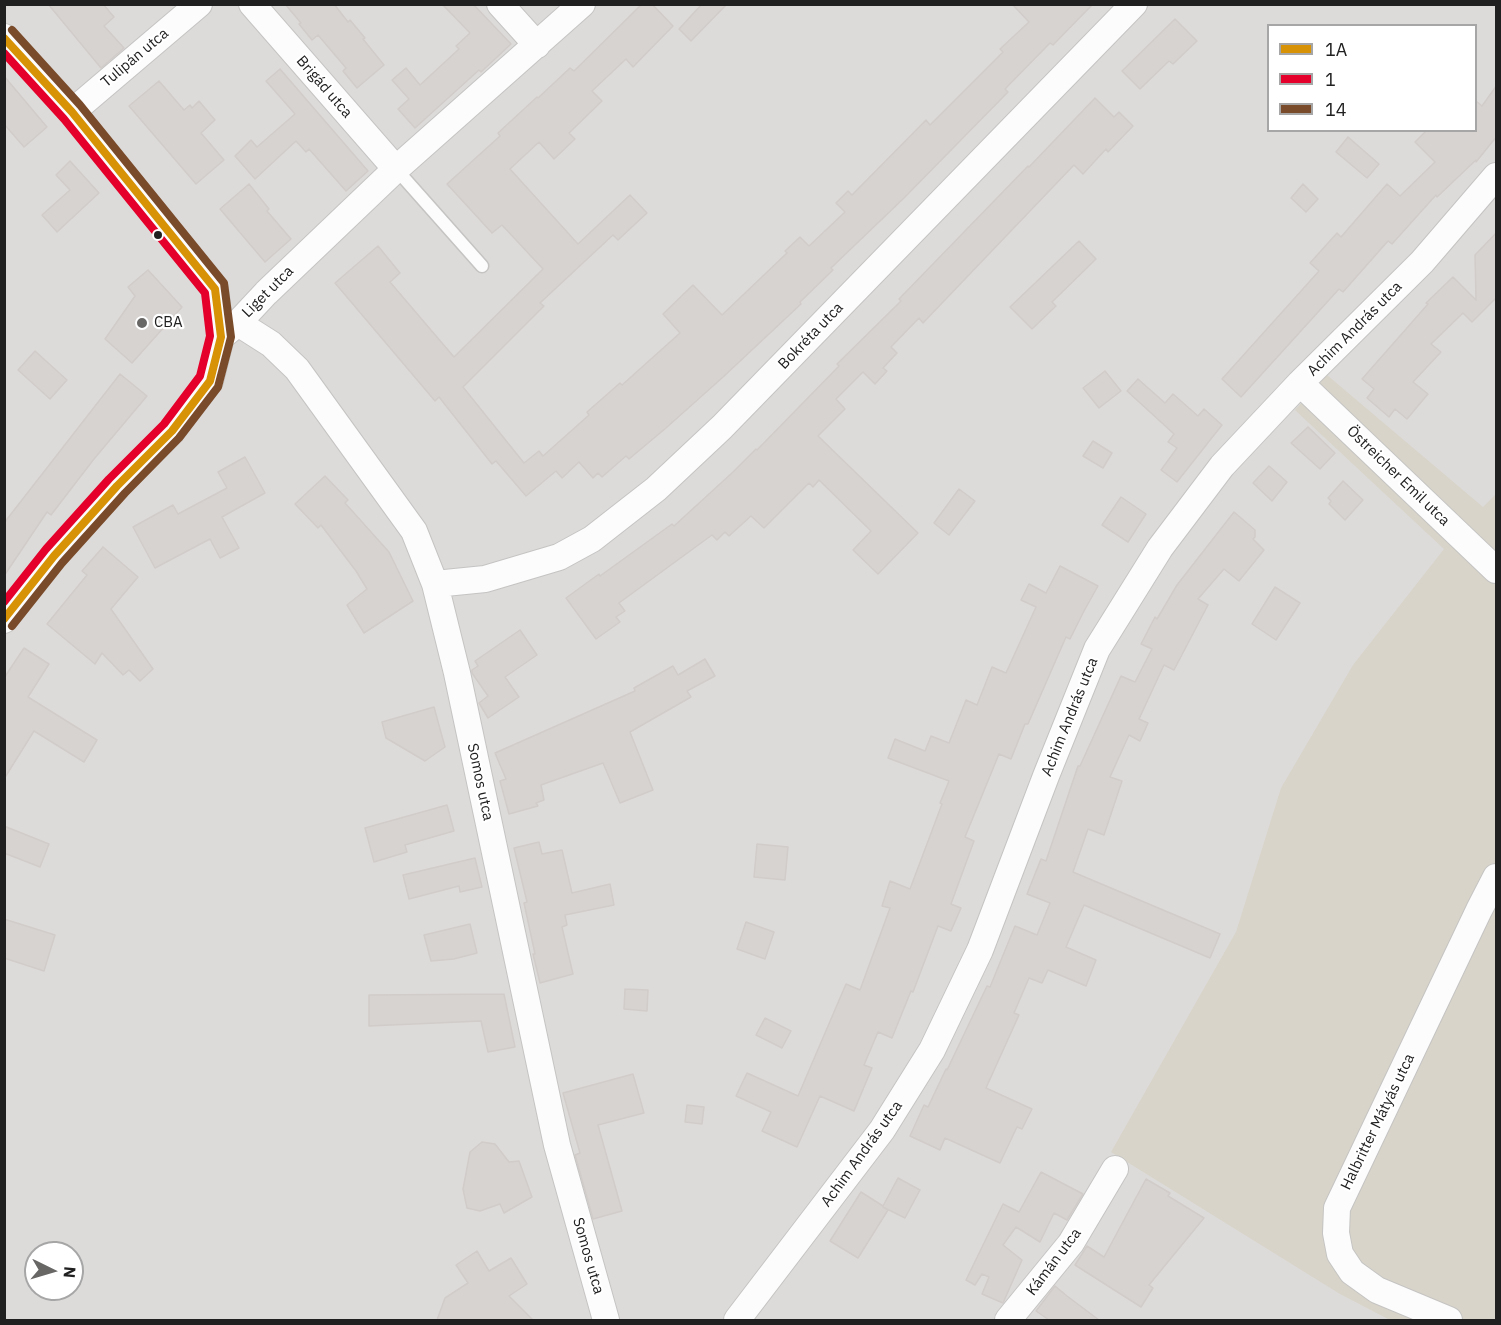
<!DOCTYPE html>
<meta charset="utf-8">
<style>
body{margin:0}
#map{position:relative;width:1501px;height:1325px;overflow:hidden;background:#eeebe8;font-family:"IBM Plex Sans",sans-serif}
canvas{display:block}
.frame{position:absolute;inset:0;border:6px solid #202020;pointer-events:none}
.legend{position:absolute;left:1267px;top:24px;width:210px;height:108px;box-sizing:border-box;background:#fff;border:2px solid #a6a6a6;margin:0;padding:8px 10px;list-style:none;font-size:18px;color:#202020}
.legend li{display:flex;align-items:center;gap:12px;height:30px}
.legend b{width:30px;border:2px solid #a6a6a6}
.north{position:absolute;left:24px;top:1241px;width:60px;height:60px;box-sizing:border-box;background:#fff;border:2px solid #a6a6a6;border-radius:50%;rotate:95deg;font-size:16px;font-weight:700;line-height:24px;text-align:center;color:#202020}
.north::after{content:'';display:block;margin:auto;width:21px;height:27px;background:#686766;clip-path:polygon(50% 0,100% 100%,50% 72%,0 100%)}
</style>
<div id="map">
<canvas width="1501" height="1325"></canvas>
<div class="frame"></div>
<ul class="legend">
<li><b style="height:8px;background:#d79205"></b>1A</li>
<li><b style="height:8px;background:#e4002b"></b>1</li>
<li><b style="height:8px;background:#7a4b2a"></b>14</li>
</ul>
<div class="north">N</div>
</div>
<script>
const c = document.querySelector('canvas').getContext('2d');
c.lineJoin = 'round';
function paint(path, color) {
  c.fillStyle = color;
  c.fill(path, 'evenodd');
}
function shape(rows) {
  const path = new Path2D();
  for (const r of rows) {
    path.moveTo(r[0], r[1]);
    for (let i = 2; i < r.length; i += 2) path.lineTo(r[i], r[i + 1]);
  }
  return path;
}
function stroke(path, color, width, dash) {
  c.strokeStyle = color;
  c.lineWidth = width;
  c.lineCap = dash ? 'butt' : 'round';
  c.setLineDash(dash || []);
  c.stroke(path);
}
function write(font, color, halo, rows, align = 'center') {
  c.font = font + ' "IBM Plex Sans",sans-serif';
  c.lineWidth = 4.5;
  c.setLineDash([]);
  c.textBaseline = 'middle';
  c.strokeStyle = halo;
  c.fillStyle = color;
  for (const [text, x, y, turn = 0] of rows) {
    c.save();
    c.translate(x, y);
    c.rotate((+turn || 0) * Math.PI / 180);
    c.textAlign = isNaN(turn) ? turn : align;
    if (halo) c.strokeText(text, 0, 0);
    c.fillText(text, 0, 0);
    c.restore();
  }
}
const residential = shape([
 [5,5,1496,5,1496,1320,5,1320],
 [1268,26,1476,26,1476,130,1268,130],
 [36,1253,72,1253,72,1289,36,1289]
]);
const construction = shape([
 [1327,375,1483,507,1496,494,1496,1320,1390,1320,1340,1294,1111,1152,1236,932,1281,788,1353,665,1444,549,1295,410]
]);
const building = shape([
 [48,4,103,4,114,17,104,26,124,48,101,68,48,4],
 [285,4,334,4,348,22,350,20,365,38,363,39,384,65,357,88,343,71,346,68,318,35,312,40,299,24,301,23,285,4],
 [442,4,473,4,511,44,481,72,479,70,415,128,398,109,409,99,392,80,406,68,420,85,459,49,456,46,470,33,442,4],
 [642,4,652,4,673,26,633,67,626,59,592,91,602,101,569,133,575,139,554,159,539,142,510,169,578,244,630,195,647,213,618,240,613,235,540,303,544,306,463,387,524,463,539,451,543,456,589,415,587,412,620,383,622,385,680,333,663,314,693,285,722,315,787,253,785,251,800,237,809,246,845,212,836,203,848,191,852,195,926,120,930,125,1003,52,1000,49,1029,22,1012,4,1093,4,1053,45,1050,43,1005,89,1008,92,904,198,831,268,833,270,800,302,801,304,722,378,666,428,629,459,626,456,602,477,598,473,593,478,579,462,562,478,556,471,526,496,496,461,492,464,439,397,435,401,335,283,378,246,400,273,390,282,454,357,543,269,502,225,492,233,447,184,500,136,498,133,537,97,538,98,570,68,574,71,642,4],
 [702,4,727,4,691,41,679,29,702,4],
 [1175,19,1197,41,1173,64,1169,61,1140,89,1122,71,1175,19],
 [280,69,368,171,346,191,309,149,306,152,296,141,255,179,235,156,251,140,257,147,295,114,266,81,280,69],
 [4,76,47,127,24,147,4,124,4,76],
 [159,81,184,110,190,105,192,108,199,101,215,120,201,133,224,160,196,184,129,106,159,81],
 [1497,85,1497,136,1476,162,1476,160,1437,197,1436,195,1392,244,1388,241,1343,292,1339,289,1241,397,1222,379,1319,271,1310,263,1337,233,1341,237,1387,184,1400,196,1435,162,1415,142,1427,130,1476,130,1476,101,1482,106,1497,85],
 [1095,98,1114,117,1119,112,1133,126,1108,152,1106,149,1083,174,1074,165,923,323,919,318,891,347,897,353,883,368,887,371,875,384,863,372,836,399,845,409,818,436,918,533,878,574,853,550,871,531,819,480,813,487,809,483,764,528,751,516,729,536,725,532,717,540,712,535,619,603,625,611,616,617,620,622,596,639,566,598,599,574,600,576,672,524,674,526,733,472,756,449,757,450,839,366,837,364,901,301,899,299,1028,166,1029,167,1095,98],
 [1348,137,1379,164,1367,178,1336,152,1348,137],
 [70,161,99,193,57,232,42,215,70,190,56,175,70,161],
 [249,184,269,209,267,211,291,239,265,262,220,209,249,184],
 [1303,184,1318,199,1306,212,1291,198,1303,184],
 [1497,232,1497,297,1472,322,1463,313,1431,344,1441,352,1413,382,1428,394,1407,419,1395,409,1389,417,1367,398,1374,389,1362,379,1428,304,1426,303,1453,277,1476,300,1475,255,1497,232],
 [1079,241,1096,259,1052,302,1056,306,1032,329,1010,307,1079,241],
 [148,270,182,307,132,363,105,339,135,296,128,287,148,270],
 [35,351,67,380,50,399,18,370,35,351],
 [1105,371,1121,391,1099,408,1083,388,1105,371],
 [120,374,147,396,94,459,51,515,47,512,4,576,4,523,120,374],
 [1138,379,1165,403,1173,394,1198,416,1204,409,1222,425,1177,482,1161,470,1177,448,1168,442,1174,434,1127,391,1138,379],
 [1308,427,1335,453,1320,469,1291,443,1308,427],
 [1093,441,1112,453,1103,468,1083,456,1093,441],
 [245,457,265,493,222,517,239,548,220,558,210,539,155,568,133,527,173,505,178,514,227,488,218,472,245,457],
 [1269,466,1287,482,1272,501,1253,483,1269,466],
 [325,476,348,500,345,503,389,552,413,601,364,633,347,605,367,589,356,571,321,525,318,528,295,504,325,476],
 [1343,481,1363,500,1345,520,1329,504,1331,501,1328,498,1343,481],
 [959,489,975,501,949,535,934,523,959,489],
 [1121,497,1146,514,1128,542,1102,525,1121,497],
 [1234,512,1255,530,1255,537,1253,539,1264,550,1239,581,1224,569,1198,599,1208,605,1174,670,1164,665,1139,719,1148,723,1140,741,1129,735,1110,777,1122,781,1104,835,1088,829,1073,872,1220,934,1210,958,1084,905,1066,947,1096,960,1086,986,1048,970,1042,983,1029,978,1014,1013,1019,1015,986,1088,1032,1109,1022,1129,1017,1127,1000,1163,945,1138,940,1150,910,1136,924,1105,928,1107,946,1069,947,1070,987,986,990,987,1015,926,1037,935,1050,903,1027,894,1041,859,1046,861,1078,766,1080,766,1121,676,1135,682,1152,649,1141,644,1155,617,1157,619,1177,585,1234,512],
 [103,547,138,577,111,609,153,669,140,681,129,670,123,675,102,653,95,664,47,624,87,575,82,571,103,547],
 [1060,566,1098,586,1084,611,1070,639,1066,637,1028,724,1025,724,1011,759,999,754,965,837,974,841,951,904,961,908,951,931,938,926,913,992,911,991,892,1038,878,1032,864,1065,872,1068,854,1111,820,1096,797,1147,762,1131,771,1112,736,1096,747,1073,798,1096,846,984,860,990,890,908,882,906,890,881,910,889,942,804,940,803,949,781,888,758,895,739,925,751,931,736,949,743,966,700,977,705,992,667,1006,673,1036,607,1021,600,1029,584,1046,593,1060,566],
 [1275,587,1300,603,1276,640,1252,624,1275,587],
 [520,630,537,655,505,677,519,697,488,718,479,703,488,696,472,673,472,670,478,666,475,661,520,630],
 [24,648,49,664,28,697,97,740,84,762,34,731,4,779,4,678,24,648],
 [705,659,715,676,687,691,691,697,630,732,653,790,620,803,603,763,541,785,544,800,536,803,538,806,509,814,500,781,506,779,495,753,635,691,634,688,673,666,678,675,705,659],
 [434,707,445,747,425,761,386,738,382,722,434,707],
 [447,805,454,831,405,845,407,852,374,862,365,828,447,805],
 [4,826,49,844,40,867,4,853,4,826],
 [539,842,542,854,562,850,572,893,610,884,614,905,565,915,567,925,562,927,573,974,540,983,533,954,535,954,524,903,527,902,514,848,539,842],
 [757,844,788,847,785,880,754,877,757,844],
 [475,858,482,887,460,892,459,886,409,899,403,875,475,858],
 [4,919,55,935,44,971,4,958,4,919],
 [746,922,774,932,765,959,737,949,746,922],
 [470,924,477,953,454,959,431,961,424,935,470,924],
 [625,989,648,990,647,1011,624,1009,625,989],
 [504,994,515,1047,488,1052,481,1021,369,1026,369,995,504,994],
 [765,1018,791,1031,782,1048,756,1035,765,1018],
 [633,1074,644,1113,598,1125,622,1211,593,1219,575,1155,580,1153,563,1093,633,1074],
 [687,1105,704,1107,702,1124,685,1122,687,1105],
 [482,1142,495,1144,509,1162,519,1161,532,1197,504,1213,500,1204,480,1211,467,1208,463,1189,470,1152,482,1142],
 [1041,1172,1083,1194,1067,1220,1054,1213,1040,1242,1016,1227,1003,1245,1022,1260,1003,1303,982,1294,989,1277,982,1274,975,1285,966,1280,1003,1204,1019,1212,1041,1172],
 [898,1178,920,1190,905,1218,883,1207,888,1210,858,1258,830,1241,861,1192,883,1206,898,1178],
 [1146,1179,1170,1193,1168,1196,1204,1218,1149,1285,1153,1288,1141,1307,1075,1265,1087,1246,1104,1257,1146,1179],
 [477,1251,489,1271,511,1258,527,1284,509,1296,533,1320,437,1320,445,1298,468,1283,456,1265,477,1251],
 [1055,1286,1067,1296,1099,1320,1049,1320,1036,1311,1055,1286]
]);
const service = shape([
 [396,169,482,266]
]);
const minor = shape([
 [252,4,396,169],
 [500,4,537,45],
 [4,37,72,112,215,289,221,337],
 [72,112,199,4],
 [238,323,271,344,297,369,414,531,435,584,457,673,557,1145,606,1320],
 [1300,383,1496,570],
 [435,584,485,579,559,557,592,539,656,489,722,427,1134,4],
 [4,620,54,556,117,486,172,431,210,381,221,337,238,323,266,293,396,169,582,4],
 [737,1320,882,1130,932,1050,980,950,1046,776,1097,649,1160,548,1222,466,1300,383,1422,262,1496,176],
 [1008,1320,1071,1243,1115,1169],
 [1449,1320,1377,1290,1352,1272,1340,1254,1336,1233,1337,1208,1479,910,1496,877]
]);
const bus1 = shape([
 [4,38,72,112,215,289,221,337,210,381,172,431,117,486,54,556,4,619]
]);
const bus2 = shape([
 [4,53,64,119,205,293,210,336,200,376,164,424,109,479,46,549,4,602]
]);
const bus3 = shape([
 [12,30,80,105,224,283,231,337,218,387,179,438,125,493,62,563,12,626]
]);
const markers = [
 [158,235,5,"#202020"],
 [142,323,6,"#686766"]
];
const streetNames = [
 ["Tulipán utca",135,58,-40],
 ["Brigád utca",324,87,49],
 ["Liget utca",268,292,-45],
 ["Achim András utca",1355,329,-45],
 ["Bokréta utca",811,336,-46],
 ["Östreicher Emil utca",1398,476,44],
 ["Achim András utca",1070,717,-68],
 ["Somos utca",480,782,78],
 ["Halbritter Mátyás utca",1378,1122,-64],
 ["Achim András utca",862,1154,-54],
 ["Somos utca",588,1256,74],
 ["Kámán utca",1054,1262,-53]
];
const poiNames = [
 ["CBA",154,323]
];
paint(residential, '#dddbda');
paint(construction, '#d8d4c9');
paint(building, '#d6d3d1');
stroke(building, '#d1ccc9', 1.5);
stroke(service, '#c5c4c3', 15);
stroke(minor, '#c5c4c3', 28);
stroke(service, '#fcfcfc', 12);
stroke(minor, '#fcfcfc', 26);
stroke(bus1, '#d79205', 8);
stroke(bus2, '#e4002b', 8);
stroke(bus3, '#7a4b2a', 8);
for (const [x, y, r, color] of markers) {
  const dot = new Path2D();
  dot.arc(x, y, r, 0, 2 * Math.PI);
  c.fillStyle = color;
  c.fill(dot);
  stroke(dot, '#fff', 2);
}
write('15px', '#202020', '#fff', streetNames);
write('15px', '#202020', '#fff', poiNames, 'left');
</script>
